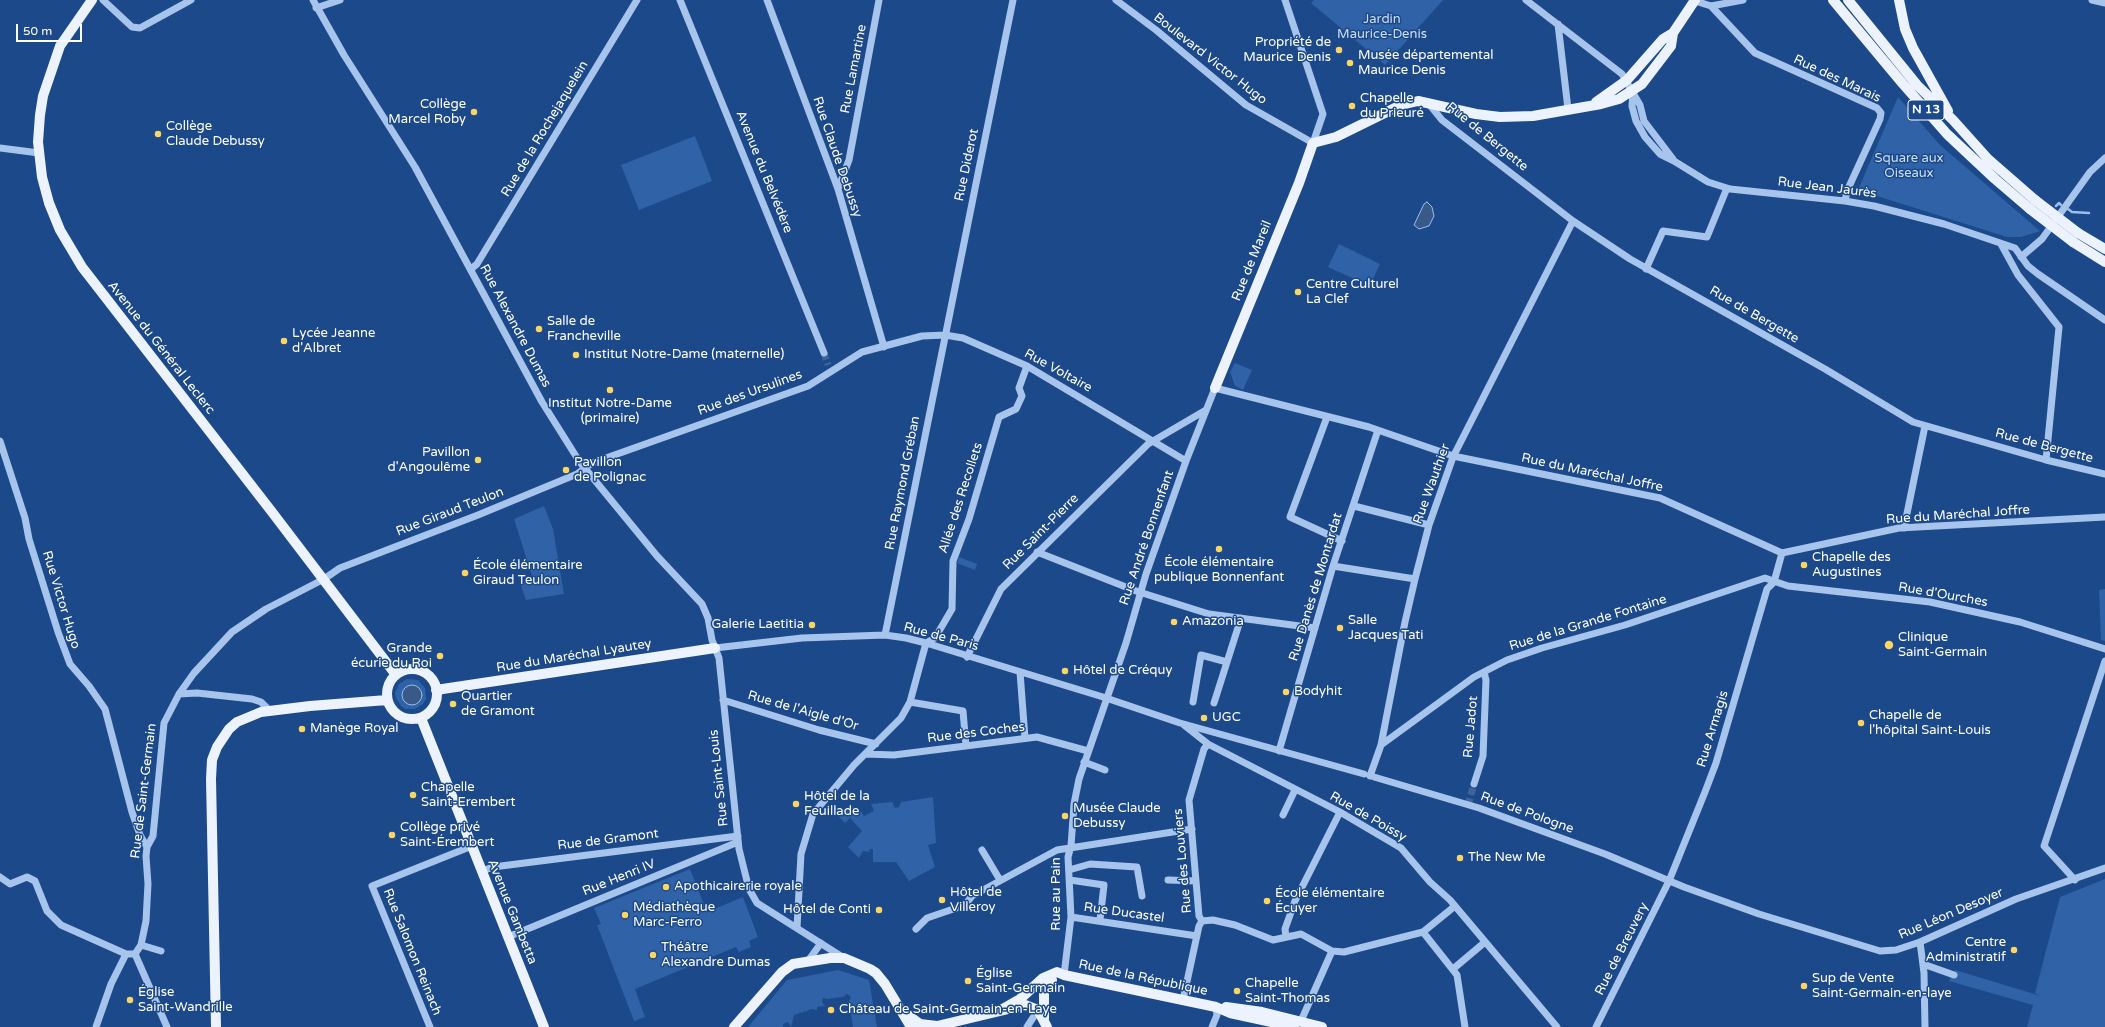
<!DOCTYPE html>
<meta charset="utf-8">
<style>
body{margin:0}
#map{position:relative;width:2105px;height:1027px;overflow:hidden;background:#1c498a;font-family:"Varela Round",sans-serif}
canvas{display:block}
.scale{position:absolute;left:16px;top:24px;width:66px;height:18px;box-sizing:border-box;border:2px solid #fff;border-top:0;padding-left:5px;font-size:12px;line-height:14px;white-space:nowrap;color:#fff;-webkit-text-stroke:3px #1c498a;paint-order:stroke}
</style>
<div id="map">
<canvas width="2105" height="1027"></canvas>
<div class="scale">50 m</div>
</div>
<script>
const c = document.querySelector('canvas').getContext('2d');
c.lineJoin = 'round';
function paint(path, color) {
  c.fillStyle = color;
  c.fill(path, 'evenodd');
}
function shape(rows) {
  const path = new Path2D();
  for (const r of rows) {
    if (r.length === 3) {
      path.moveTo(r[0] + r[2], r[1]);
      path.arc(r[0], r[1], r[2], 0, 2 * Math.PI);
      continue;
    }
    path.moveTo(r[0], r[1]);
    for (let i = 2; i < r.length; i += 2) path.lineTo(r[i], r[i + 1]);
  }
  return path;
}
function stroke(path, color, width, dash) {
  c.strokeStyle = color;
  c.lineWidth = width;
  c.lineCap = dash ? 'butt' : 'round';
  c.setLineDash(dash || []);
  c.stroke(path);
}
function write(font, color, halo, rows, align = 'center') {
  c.font = font + ' "Varela Round",sans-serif';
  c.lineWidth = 3;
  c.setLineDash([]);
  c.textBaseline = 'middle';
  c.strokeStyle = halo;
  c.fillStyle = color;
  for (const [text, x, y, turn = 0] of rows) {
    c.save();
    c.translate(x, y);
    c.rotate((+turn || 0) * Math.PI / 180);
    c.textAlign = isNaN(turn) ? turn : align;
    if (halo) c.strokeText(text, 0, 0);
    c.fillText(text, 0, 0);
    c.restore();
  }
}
const green = shape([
 [1314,0,1443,0,1385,65,1311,3],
 [1898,97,1940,145,2040,231,2021,237,2007,237,1858,190],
 [695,136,712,181,639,210,621,165],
 [1339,244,1380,264,1370,286,1328,267],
 [1235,363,1252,370,1243,390,1235,386,1230,372],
 [544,506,553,529,564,594,526,600,520,583,533,579,514,519],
 [959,557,977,564,975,570,957,563],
 [2105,589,2105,641,2101,640,2099,590],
 [407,679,418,680,425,688,426,699,423,704,415,709,405,709,401,706,396,698,395,693,399,684],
 [411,685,417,686,421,698,417,703,411,705,408,704,402,693,405,688],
 [933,797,936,843,928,845,935,867,909,881,896,862,873,862,873,849,870,849,869,852,863,851,859,858,848,847,862,831,850,818,845,823,838,816,852,805,855,809,858,807,864,816,874,811,871,804,892,802,895,808,899,807,901,802],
 [690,869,707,912,743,897,758,937,749,941,751,947,739,952,736,947,635,989,645,1017,634,1021,597,925,601,924,594,908],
 [2105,879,2105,1027,2027,1027,2033,1005,1949,981,1955,970,2041,996,2035,993,2060,897],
 [838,970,869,980,877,1027,853,1027,849,1001,851,997,847,994,843,997,827,999,823,998,822,1002,825,1006,817,1007,817,1010,811,1009,805,1012,804,1010,804,1012,801,1013,799,1011,800,1013,794,1015,791,1027,788,1022,783,1024,783,1027,748,1027,787,980]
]);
const water = shape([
 [1427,202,1432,207,1434,216,1429,226,1419,229,1414,225,1424,204,1427,202],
 [412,695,10]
]);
const stream = shape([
 [2056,206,2059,203,2061,205],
 [2068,209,2072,212,2089,213]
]);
const minorTunnel = shape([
 [824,353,828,365],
 [1468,805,1474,784]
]);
const minor = shape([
 [103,0,132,27,140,28,191,0],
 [313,0,344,55,415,167,542,402,579,461,657,556,702,604,708,618,712,640,719,658,739,849,749,889,757,903,844,958],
 [680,0,824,353],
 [767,0,838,189,884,347],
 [1116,0,1156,30,1246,105,1313,143,1323,114,1285,0],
 [1526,0,1622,74,1640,105,1644,121,1673,159],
 [2092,0,2105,3],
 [1695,1,1711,6,1743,0],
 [1711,6,1755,53,1877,108,1881,113,1880,119,1847,191,1845,201],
 [316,8,340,0],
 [1558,24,1568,109],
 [1633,91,1632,106,1636,121,1645,137,1660,154,1674,161,1708,182,1730,189,1845,201,1874,206,1944,224,2015,248,2028,266,2038,274,2105,320],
 [1429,104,1442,120,1573,221,1630,259,1825,369,1913,422,2046,460,2105,474],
 [0,148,39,153],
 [838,189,849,160,879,0],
 [2001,244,2018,275,2059,327,2046,460],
 [2021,257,2042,239,2090,172,2105,158],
 [471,269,477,264,637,0],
 [1646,269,1663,231,1707,237,1727,188],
 [1327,417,1290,517,1342,541],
 [0,441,25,518,29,539,58,632,70,664,89,686,105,709,132,812,140,835,147,847],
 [1354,506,1429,525],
 [1904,528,1925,426],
 [1037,552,1136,591,1209,614,1315,628],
 [1333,566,1415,579],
 [885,635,1013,0],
 [715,648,802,638,885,635,906,638,926,643,1103,697,1180,723,1364,774],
 [967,657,1001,589,1148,444,1206,410],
 [1020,672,1025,738],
 [179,694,197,693,252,699,261,702,270,711],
 [723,700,819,730,876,744],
 [910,702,963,711,966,746],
 [1193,702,1201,655,1227,662],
 [1214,703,1241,618],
 [1184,725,1208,744,1340,812,1401,848,1430,882,1450,900,1557,1027],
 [1381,745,1474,677,1507,660,1542,648,1625,625,1765,578,1788,586,1930,602,2020,622,2105,649],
 [1279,751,1333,566,1378,430],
 [866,754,894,755,1037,737,1088,751],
 [1084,762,1105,770],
 [1370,776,1381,745,1405,622,1415,579,1429,525,1453,457,1573,221],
 [1374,777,1479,808,1605,854,1684,887,1759,914,1880,951,1896,950,1920,942,2016,899,2105,868],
 [1474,784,1483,756,1486,680,1484,672],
 [1283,815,1295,790],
 [982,850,1000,880],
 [1069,870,1090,864,1137,867,1142,896],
 [482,871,493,867,738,836],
 [0,877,10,884,27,877,35,881,47,911,61,925,126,954,135,954,141,945,146,921,148,884,146,856,147,847,153,836,164,723,179,694,194,673,232,632,266,609,324,579,340,568,478,515,577,474,592,463,808,386,862,352,922,336,945,335,963,338,1027,366,1186,461],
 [1070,880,1104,885,1100,920],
 [1168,880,1196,881],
 [2075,880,2044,846,2105,661],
 [1071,917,1197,936],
 [1202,921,1213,920,1235,925,1273,940,1301,934,1332,951,1344,952,1423,932,1455,906],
 [1202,921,1199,916,1189,800,1204,749,1208,744],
 [797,928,801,854,813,814,854,765,901,718,910,702,926,643,935,638,952,609,953,561,969,519,999,417,1016,409,1022,396,1019,388,1027,366],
 [916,929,927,918,965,905,972,896,1057,850,1192,829],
 [1423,932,1457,975,1465,1027],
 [508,937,738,842],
 [1286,937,1285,929,1295,901,1340,812],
 [1920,942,1924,973,1925,1027],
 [141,945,161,951],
 [135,954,167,1027],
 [808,961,821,943],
 [1923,964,1954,975],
 [1453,969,1485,942],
 [1064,975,1071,917,1068,857,1071,846,1074,804,1079,779,1126,643,1146,574,1186,461,1215,388,1369,427,1453,456,1660,498,1782,553,1899,528,2105,517],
 [1183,1000,1199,926,1202,921],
 [1301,1021,1332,951],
 [96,1027,111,984,126,954],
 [430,1027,372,886,472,846],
 [1027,1027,1038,1010],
 [1212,1027,1217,1015,1216,1007],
 [1596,1027,1669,881,1705,792,1716,763,1767,589,1774,582,1782,553]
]);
const major = shape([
 [92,0,60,46,43,96,40,115,38,142,42,177,49,203,60,230,82,267,272,512,396,675],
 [1833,0,1903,84,1947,134,1995,179,2030,209],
 [1848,0,1917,85,1953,120,1988,159,2035,200],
 [1899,0,1905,29,1913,48,1948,111],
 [1596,102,1627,80,1663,39,1673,33,1695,0],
 [2078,233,2105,249],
 [2073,242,2105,262],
 [1215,388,1299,183,1313,143,1336,137,1401,105,1418,101,1476,114,1500,117,1533,116,1601,104,1619,99,1642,84,1671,46,1673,33],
 [412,694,25],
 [436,690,715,648],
 [421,718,544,1027],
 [1226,1007,1262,1012,1322,1027],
 [999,1011,1020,999,1043,978,1057,972,1064,975,1216,1007,1230,1013,1294,1027],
 [905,1013,920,1024,937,1026,1025,1005,1038,1010,1047,1027],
 [1044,1019,1044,987,1052,980],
 [216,1027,211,779,212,760,217,747,229,729,237,722,261,712,310,706,387,700],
 [734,1027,782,972,793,964,830,958,844,958,870,969,876,973,885,984,911,1027]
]);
const majorBridge = shape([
 [2035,200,2078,233],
 [2030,209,2073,242]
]);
const markers = [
 [1339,50,4,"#fdd564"],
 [1350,63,4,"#fdd564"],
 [1352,106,4,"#fdd564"],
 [474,112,4,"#fdd564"],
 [158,134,4,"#fdd564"],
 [1298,292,4,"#fdd564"],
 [539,329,4,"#fdd564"],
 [284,341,4,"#fdd564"],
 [576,355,4,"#fdd564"],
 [610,390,4,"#fdd564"],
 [478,460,4,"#fdd564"],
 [566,470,4,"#fdd564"],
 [1219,549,4,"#fdd564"],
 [1804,565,4,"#fdd564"],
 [465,573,4,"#fdd564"],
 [1174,622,4,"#fdd564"],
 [812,625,4,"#fdd564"],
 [1340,628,4,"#fdd564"],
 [1889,645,5,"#fdd564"],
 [440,656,4,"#fdd564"],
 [1065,671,4,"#fdd564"],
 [1286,692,4,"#fdd564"],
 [453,704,4,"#fdd564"],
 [1204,718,4,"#fdd564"],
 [1861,723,4,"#fdd564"],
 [302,729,4,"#fdd564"],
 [413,795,4,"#fdd564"],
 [796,804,4,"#fdd564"],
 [1065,816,4,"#fdd564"],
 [392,835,4,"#fdd564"],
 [1460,858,4,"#fdd564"],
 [666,887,4,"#fdd564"],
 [942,900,4,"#fdd564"],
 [1267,901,4,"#fdd564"],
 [879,910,4,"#fdd564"],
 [625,915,4,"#fdd564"],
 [2014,950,4,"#fdd564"],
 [653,955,4,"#fdd564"],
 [968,981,4,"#fdd564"],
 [1804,986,4,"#fdd564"],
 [1237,991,4,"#fdd564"],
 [130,1000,4,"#fdd564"],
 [831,1010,4,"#fdd564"]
];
const shields = [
 [1926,110,36]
];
const shieldNames = [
 ["N 13",1926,110]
];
const parkNames = [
 ["Jardin",1382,20],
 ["Maurice-Denis",1382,35],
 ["Square aux",1909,159],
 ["Oiseaux",1909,174]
];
const poiNames = [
 ["Propriété de",1331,43,"right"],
 ["Maurice Denis",1331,58,"right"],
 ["Musée départemental",1358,56],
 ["Maurice Denis",1358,71],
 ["Chapelle",1360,99],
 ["du Prieuré",1360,114],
 ["Collège",466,105,"right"],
 ["Marcel Roby",466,120,"right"],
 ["Collège",166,127],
 ["Claude Debussy",166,142],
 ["Centre Culturel",1306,285],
 ["La Clef",1306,300],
 ["Salle de",547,322],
 ["Francheville",547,337],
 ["Lycée Jeanne",292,334],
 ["d'Albret",292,349],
 ["Institut Notre-Dame (maternelle)",584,355],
 ["Institut Notre-Dame",610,404,"center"],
 ["(primaire)",610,419,"center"],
 ["Pavillon",470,453,"right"],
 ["d'Angoulême",470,468,"right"],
 ["Pavillon",574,463],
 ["de Polignac",574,478],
 ["Chapelle des",1812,558],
 ["Augustines",1812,573],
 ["École élémentaire",1219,563,"center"],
 ["publique Bonnenfant",1219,578,"center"],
 ["École élémentaire",473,566],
 ["Giraud Teulon",473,581],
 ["Salle",1348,621],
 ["Jacques Tati",1348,636],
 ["Amazonia",1182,622],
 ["Galerie Laetitia",804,625,"right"],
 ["Clinique",1898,638],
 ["Saint-Germain",1898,653],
 ["Grande",432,649,"right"],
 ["écurie du Roi",432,664,"right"],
 ["Hôtel de Créquy",1073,671],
 ["Bodyhit",1294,692],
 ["Quartier",461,697],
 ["de Gramont",461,712],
 ["Chapelle de",1869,716],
 ["l'hôpital Saint-Louis",1869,731],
 ["UGC",1212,718],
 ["Manège Royal",310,729],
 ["Chapelle",421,788],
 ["Saint-Erembert",421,803],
 ["Hôtel de la",804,797],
 ["Feuillade",804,812],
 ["Musée Claude",1073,809],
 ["Debussy",1073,824],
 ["Collège privé",400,828],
 ["Saint-Érembert",400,843],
 ["The New Me",1468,858],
 ["Apothicairerie royale",674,887],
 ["Hôtel de",950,893],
 ["Villeroy",950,908],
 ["École élémentaire",1275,894],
 ["Écuyer",1275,909],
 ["Médiathèque",633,908],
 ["Marc-Ferro",633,923],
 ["Hôtel de Conti",871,910,"right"],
 ["Centre",2006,943,"right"],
 ["Administratif",2006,958,"right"],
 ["Théâtre",661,948],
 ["Alexandre Dumas",661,963],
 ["Église",976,974],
 ["Saint-Germain",976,989],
 ["Sup de Vente",1812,979],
 ["Saint-Germain-en-laye",1812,994],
 ["Chapelle",1245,984],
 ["Saint-Thomas",1245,999],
 ["Église",138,993],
 ["Saint-Wandrille",138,1008],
 ["Château de Saint-Germain-en-Laye",839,1010]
];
const streetNames = [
 ["Boulevard Victor Hugo",1210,59,38],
 ["Rue Lamartine",854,69,-79],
 ["Rue des Marais",1837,79,25],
 ["Rue de la Rochejaquelein",545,129,-59],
 ["Rue de Bergette",1487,137,39],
 ["Rue Claude Debussy",837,157,71],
 ["Rue Diderot",967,165,-78],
 ["Avenue du Belvédère",764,172,68],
 ["Rue Jean Jaurès",1827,188,7],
 ["Rue de Mareil",1252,261,-68],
 ["Rue de Bergette",1754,315,30],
 ["Rue Alexandre Dumas",515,326,62],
 ["Avenue du Général Leclerc",161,348,52],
 ["Rue Voltaire",1058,371,29],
 ["Rue des Ursulines",750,393,-20],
 ["Rue de Bergette",2044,446,15],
 ["Rue du Maréchal Joffre",1592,473,12],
 ["Rue Raymond Gréban",903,483,-79],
 ["Rue Wauthier",1432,484,-70],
 ["Allée des Recollets",961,498,-72],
 ["Rue Giraud Teulon",450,512,-21],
 ["Rue du Maréchal Joffre",1958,515,-4],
 ["Rue Saint-Pierre",1041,532,-45],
 ["Rue André Bonnenfant",1147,538,-71],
 ["Rue Danès de Montardat",1316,587,-73],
 ["Rue d'Ourches",1943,595,10],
 ["Rue Victor Hugo",61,600,73],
 ["Rue de la Grande Fontaine",1588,623,-17],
 ["Rue de Paris",941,637,15],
 ["Rue du Maréchal Lyautey",574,656,-9],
 ["Rue de l'Aigle d'Or",803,711,16],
 ["Rue Jadot",1471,727,-85],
 ["Rue Armagis",1713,729,-73],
 ["Rue des Coches",976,733,-7],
 ["Rue Saint-Louis",719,778,-96],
 ["Rue de Saint-Germain",144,791,-83],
 ["Rue de Pologne",1527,813,20],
 ["Rue de Poissy",1368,817,30],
 ["Rue de Gramont",608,840,-7],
 ["Rue des Louviers",1183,861,-95],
 ["Rue Henri IV",619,878,-22],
 ["Rue au Pain",1057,894,-90],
 ["Avenue Gambetta",512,912,68],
 ["Rue Ducastel",1124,913,8],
 ["Rue Léon Desoyer",1951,914,-23],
 ["Rue de Breuvery",1622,949,-63],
 ["Rue Salomon Reinach",412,952,68],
 ["Rue de la République",1143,978,12]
];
paint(green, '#2f62a7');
paint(water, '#395a89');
stroke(water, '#9abeee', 1);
stroke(stream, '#9abeee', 2.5);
stroke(minorTunnel, '#3e649c', 7, [7, 3.5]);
stroke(minor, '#a6c4ec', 7);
stroke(major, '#ecf3ff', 10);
stroke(majorBridge, '#ecf3ff', 10);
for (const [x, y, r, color] of markers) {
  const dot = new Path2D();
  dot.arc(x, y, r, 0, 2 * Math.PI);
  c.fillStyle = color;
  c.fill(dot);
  stroke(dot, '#1c498a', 1.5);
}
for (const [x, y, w] of shields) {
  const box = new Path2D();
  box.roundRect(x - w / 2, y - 10, w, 20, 3);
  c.fillStyle = '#1c498a';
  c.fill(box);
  stroke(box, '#fff', 1);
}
write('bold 12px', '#fff', null, shieldNames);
write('13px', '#ccdff9', '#1c498a', parkNames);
write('13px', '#fff', '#1c498a', poiNames, 'left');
write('13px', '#fff', '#1c498a', streetNames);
</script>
